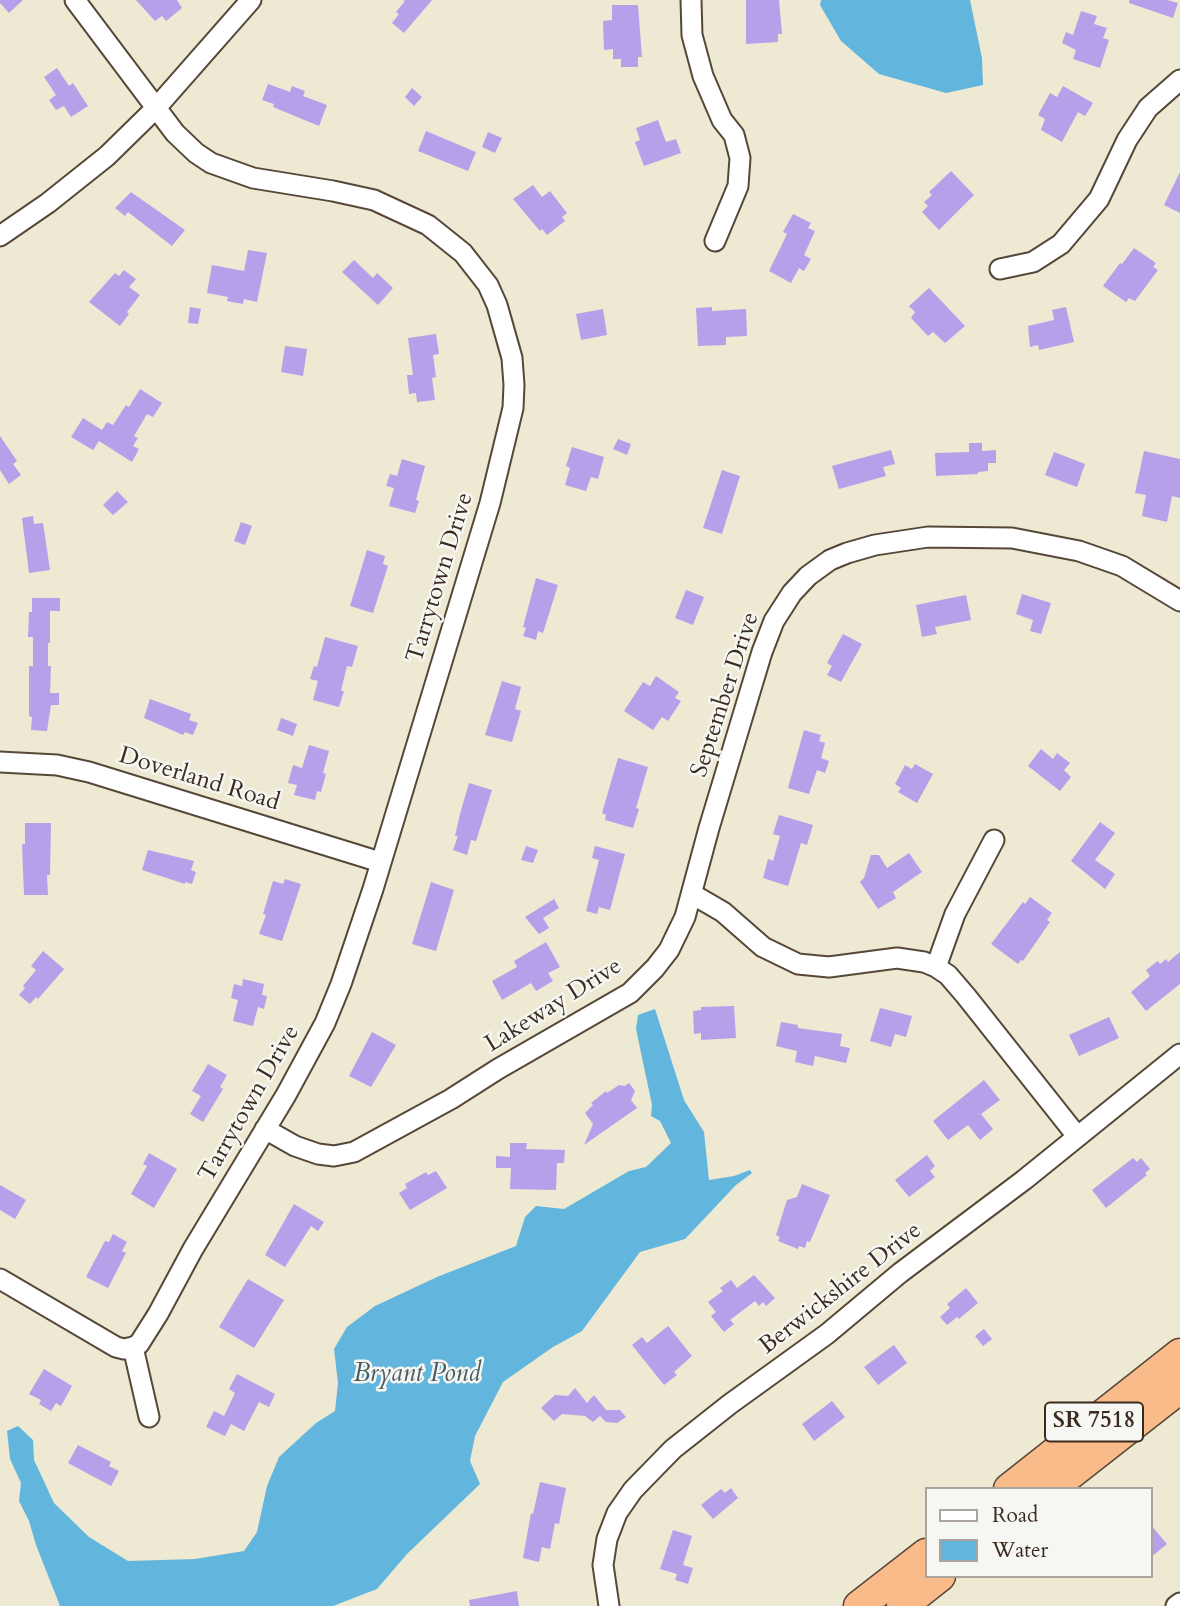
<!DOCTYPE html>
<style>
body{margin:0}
#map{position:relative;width:1180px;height:1606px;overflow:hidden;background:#eee9d2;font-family:Cardo,serif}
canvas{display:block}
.legend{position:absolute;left:925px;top:1487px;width:228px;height:91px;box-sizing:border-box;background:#f6f6f2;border:2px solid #aba49d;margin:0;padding:9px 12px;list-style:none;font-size:21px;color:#3b2a1e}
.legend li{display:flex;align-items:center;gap:14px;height:35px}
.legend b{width:35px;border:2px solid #aba49d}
</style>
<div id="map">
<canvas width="1180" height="1606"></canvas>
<ul class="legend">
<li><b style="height:9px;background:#fff"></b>Road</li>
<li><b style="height:19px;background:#62b6de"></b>Water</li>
</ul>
</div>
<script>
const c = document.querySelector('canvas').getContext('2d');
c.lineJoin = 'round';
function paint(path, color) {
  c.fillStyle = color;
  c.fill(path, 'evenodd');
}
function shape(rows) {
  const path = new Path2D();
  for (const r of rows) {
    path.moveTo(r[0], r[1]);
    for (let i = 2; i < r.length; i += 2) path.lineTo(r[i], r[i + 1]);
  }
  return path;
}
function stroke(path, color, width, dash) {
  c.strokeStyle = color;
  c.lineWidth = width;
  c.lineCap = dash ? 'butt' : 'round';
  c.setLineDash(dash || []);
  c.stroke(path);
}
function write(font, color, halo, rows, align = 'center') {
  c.font = font + ' Cardo,serif';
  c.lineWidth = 5;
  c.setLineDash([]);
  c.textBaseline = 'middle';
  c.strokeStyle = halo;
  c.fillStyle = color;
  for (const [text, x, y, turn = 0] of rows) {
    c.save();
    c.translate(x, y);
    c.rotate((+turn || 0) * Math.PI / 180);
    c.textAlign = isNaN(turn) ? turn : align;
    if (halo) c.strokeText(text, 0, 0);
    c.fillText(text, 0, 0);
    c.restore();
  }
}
const water = shape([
 [821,0,970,0,982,58,983,85,946,93,879,74,841,41,820,5],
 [655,1009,684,1100,704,1132,709,1180,734,1176,750,1170,752,1173,736,1185,685,1239,640,1252,582,1331,553,1347,503,1382,475,1436,470,1461,480,1484,407,1554,377,1589,333,1606,60,1606,36,1545,29,1521,19,1501,21,1483,10,1459,7,1431,18,1426,33,1440,34,1460,54,1503,89,1537,128,1561,195,1559,244,1551,257,1532,267,1486,279,1457,316,1423,335,1411,338,1383,334,1349,347,1327,375,1306,437,1277,516,1246,525,1217,536,1206,564,1209,629,1171,646,1167,671,1143,660,1121,651,1116,652,1105,636,1029,638,1015]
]);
const building = shape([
 [0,0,23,0,9,13,0,3],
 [136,0,177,0,182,8,166,21,162,16,155,21],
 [403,0,432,0,404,33,392,23,399,14,396,12,405,1],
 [746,0,779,0,782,34,778,34,778,42,746,44],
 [1129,0,1167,0,1178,3,1173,18,1129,3],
 [612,5,638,5,642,57,638,57,638,67,621,67,621,59,613,59,613,49,604,50,603,21,612,20],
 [1081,11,1097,16,1094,24,1107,28,1103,38,1109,40,1100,68,1073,59,1076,50,1062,43,1066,32,1073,35],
 [57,68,69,86,73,83,88,106,71,117,64,106,56,110,49,100,56,95,44,77],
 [268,84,290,92,292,86,305,91,303,96,327,105,319,126,273,107,274,104,262,100],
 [1063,86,1093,103,1085,116,1078,112,1062,142,1041,130,1045,119,1038,115,1050,93,1057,97],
 [412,88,422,97,414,106,405,97],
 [658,120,666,142,676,139,681,153,644,166,635,142,640,140,636,128],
 [426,131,476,152,468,171,418,151],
 [488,132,502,138,495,153,482,147],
 [951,171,974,195,939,230,922,212,928,206,924,202,932,195,929,192],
 [1180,172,1180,213,1164,205],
 [533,185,542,197,550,191,567,213,562,217,565,221,547,235,542,229,540,231,513,199],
 [131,192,185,230,172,246,128,212,125,216,115,208],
 [793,214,811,223,808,228,815,231,804,255,811,259,804,271,799,268,791,283,769,271,787,234,783,232],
 [1134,248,1156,263,1153,267,1158,270,1135,301,1129,298,1126,302,1103,286,1120,263,1122,264],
 [248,250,267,253,257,302,244,299,243,304,227,301,228,297,207,293,212,265,244,271],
 [354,260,373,278,377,273,393,288,378,305,342,272],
 [124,270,136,279,129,287,140,295,127,312,129,314,120,326,89,302,115,273,119,276],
 [929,288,965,326,945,343,933,332,928,336,911,318,915,312,909,306],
 [190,307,201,309,198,324,188,323],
 [712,307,712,311,746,309,747,336,726,337,726,345,698,346,696,308],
 [1066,307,1074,342,1039,350,1038,345,1030,347,1028,326,1054,320,1052,310],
 [603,309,607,335,581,340,576,314],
 [436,334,439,354,433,355,436,377,432,378,435,400,417,402,416,393,409,394,407,375,413,375,408,338],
 [285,346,307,349,303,376,281,372],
 [140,389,162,403,153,417,147,414,134,436,138,438,133,446,139,449,132,462,99,441,93,450,71,437,83,418,102,430,107,422,113,425,126,405,129,407],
 [0,436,17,461,13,464,21,475,9,484,0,470],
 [618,439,631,444,627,455,613,449],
 [969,443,982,443,982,451,996,450,996,463,988,463,988,471,978,472,978,474,936,476,935,453,969,452],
 [572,447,604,457,598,479,591,477,586,491,565,485,570,468,566,466],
 [891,450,895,464,883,467,886,476,839,489,832,466],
 [1144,451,1180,459,1180,498,1172,496,1167,522,1142,516,1146,495,1135,493],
 [1054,452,1085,464,1077,487,1045,475],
 [402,459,425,466,416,500,419,501,415,513,389,506,394,488,386,486,390,474,397,476],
 [722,470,740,476,722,534,703,528],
 [117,491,128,502,113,515,103,505],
 [33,516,34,524,43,523,50,570,29,573,22,518],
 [241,522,252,526,245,545,234,541],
 [367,550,385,556,383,564,388,566,373,613,350,606],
 [536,578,558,585,543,633,538,631,536,640,523,636,526,628,523,627],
 [686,590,704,597,693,625,675,618],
 [1022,594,1051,603,1041,634,1030,631,1033,620,1016,614],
 [966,595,971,620,935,627,937,634,922,637,916,605],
 [32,598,60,598,60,611,50,611,50,643,48,643,48,666,51,666,50,693,59,693,59,705,51,705,47,731,31,730,32,717,29,716,29,666,33,666,33,637,28,637,29,612,32,612],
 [843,634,862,644,841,682,827,675,832,666,827,663],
 [325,637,358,646,352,667,347,666,341,691,344,691,339,707,313,700,318,681,310,679,314,666,317,667],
 [656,676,679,692,675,698,681,701,668,721,662,717,653,730,624,711,643,682,650,686],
 [502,681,521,687,515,709,521,711,512,742,485,735],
 [150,699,191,714,189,720,198,723,193,735,185,732,183,735,144,718],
 [281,718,297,724,293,736,277,730],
 [804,730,821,735,819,741,825,743,821,758,829,761,825,773,817,770,809,794,788,788],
 [309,745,329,751,323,773,326,774,321,792,317,791,315,800,294,795,297,785,288,783,293,765,302,768],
 [1041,749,1053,759,1057,753,1070,763,1064,770,1071,777,1060,791,1028,766],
 [618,758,648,767,636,808,639,809,633,828,605,820,606,815,602,813],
 [915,764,933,774,917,803,898,792,901,788,895,784,905,765,912,769],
 [469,783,492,790,476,841,471,840,467,855,453,850,458,836,455,836,460,814],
 [779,815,813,825,807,845,801,843,788,886,763,878,768,859,773,861,780,836,773,834],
 [1100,822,1115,833,1095,860,1115,874,1105,889,1071,861],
 [25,823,51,823,50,875,47,875,48,895,24,895,22,844,25,844],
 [526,846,538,850,533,863,521,860],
 [595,846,625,854,610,910,599,907,597,914,586,911,599,860,592,858],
 [148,850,194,861,191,870,196,872,192,884,185,882,185,884,142,870],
 [909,853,922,872,893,892,896,898,878,909,860,882,864,878,871,855,879,855,887,868],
 [285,879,301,884,282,941,259,934,266,915,263,914,273,881,283,884],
 [431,882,454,890,436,951,412,944],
 [1030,897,1052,913,1047,920,1050,922,1023,961,1021,960,1018,964,991,944,1023,902,1025,904],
 [554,899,559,908,543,918,549,928,539,934,525,917],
 [546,942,560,967,548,973,553,981,536,991,531,983,502,1000,492,981,517,967,514,961],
 [43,951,64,969,38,999,36,997,30,1004,19,995,25,988,23,986,36,970,31,966],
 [1180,952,1180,984,1146,1011,1131,992,1150,976,1146,970,1158,961,1160,964,1166,959,1168,962],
 [243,979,264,984,262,995,267,996,264,1009,258,1007,253,1026,233,1021,238,1000,231,998,234,984,242,986],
 [734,1006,736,1038,701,1040,701,1033,694,1034,693,1011,701,1010,701,1007],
 [880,1008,912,1016,906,1037,895,1034,891,1047,870,1041],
 [1109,1017,1119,1038,1079,1056,1069,1035],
 [781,1022,798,1025,798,1028,842,1034,840,1046,850,1048,846,1063,815,1056,813,1066,795,1062,797,1051,776,1046],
 [372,1032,396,1045,371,1087,349,1076],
 [208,1064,227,1075,220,1087,223,1089,203,1122,190,1114,201,1096,192,1091],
 [984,1080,1000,1100,981,1114,993,1129,980,1140,968,1125,948,1140,933,1121],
 [629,1083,635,1091,631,1100,637,1108,584,1145,593,1124,585,1113,593,1105,591,1103,606,1091,607,1093,619,1085,625,1086],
 [510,1143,527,1143,526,1149,565,1150,564,1163,557,1163,556,1190,510,1189,511,1168,496,1168,496,1156,510,1157],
 [149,1153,177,1169,154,1208,131,1194,147,1166,143,1164],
 [927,1155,935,1166,930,1171,935,1177,909,1197,895,1180],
 [1133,1158,1137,1162,1141,1158,1150,1169,1145,1173,1147,1175,1106,1208,1092,1190],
 [436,1171,447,1188,410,1210,399,1193,407,1188,405,1184,426,1172,428,1175],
 [802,1184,830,1195,810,1242,807,1241,805,1248,799,1246,798,1249,778,1241,780,1237,776,1235,787,1200,797,1197],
 [0,1185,26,1200,15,1219,0,1210],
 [294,1204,324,1222,318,1231,311,1226,285,1267,265,1255],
 [113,1234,127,1242,122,1251,126,1253,108,1288,86,1277,105,1241,109,1242],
 [754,1275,775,1298,766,1306,763,1302,759,1306,755,1301,730,1320,734,1324,724,1332,711,1316,716,1312,708,1302,723,1291,720,1288,731,1280,737,1288],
 [248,1279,284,1300,254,1348,219,1327],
 [966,1288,978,1303,959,1319,957,1317,947,1325,940,1317,950,1308,947,1304],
 [668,1326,692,1356,674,1372,677,1375,664,1385,632,1345,642,1337,647,1343],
 [984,1329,992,1339,983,1346,975,1336],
 [894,1345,907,1363,878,1385,864,1367],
 [44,1369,72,1386,61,1406,56,1403,51,1411,39,1404,41,1400,29,1394],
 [237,1374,275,1394,269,1407,259,1402,244,1431,231,1424,225,1436,206,1427,214,1411,224,1416,235,1393,229,1389],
 [575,1388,587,1403,594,1395,606,1410,620,1410,626,1417,617,1423,606,1422,600,1416,593,1422,585,1416,562,1414,554,1421,541,1408,555,1395,568,1396],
 [832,1401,845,1417,814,1441,802,1424],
 [78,1445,111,1462,109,1466,119,1471,111,1486,68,1463],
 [540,1482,566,1488,559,1524,555,1523,550,1549,542,1547,539,1562,523,1558,531,1513,533,1514],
 [731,1488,738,1498,713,1519,701,1505,721,1489,725,1493],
 [1150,1524,1167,1544,1150,1558],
 [673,1530,692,1536,683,1565,693,1568,688,1584,675,1580,677,1574,660,1569],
 [517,1591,519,1606,470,1606,469,1600]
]);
const minor = shape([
 [75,0,175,133,196,153,211,163,253,178,333,191,374,200,428,225,463,253,488,285,497,305,512,358,514,385,513,408,490,503,373,889,341,984,325,1023,286,1095,193,1249,158,1314,139,1344,133,1347],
 [691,0,692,35,703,76,722,120,734,135,740,158,738,186,715,241],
 [0,236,48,203,107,156,156,108,251,0],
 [1000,269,1033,262,1061,244,1099,199,1127,140,1148,108,1180,80],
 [0,762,57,765,89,772,380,862],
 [692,894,723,912,763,947,798,964,829,967,897,958,924,962,936,967,948,975,966,996,1077,1136],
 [936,967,955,914,994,840],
 [265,1129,295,1146,318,1154,334,1156,354,1152,451,1099,498,1069,630,993,655,968,669,950,685,917,709,828,762,652,774,621,792,593,808,576,830,560,847,553,875,545,928,537,1012,538,1079,551,1122,566,1180,601],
 [0,1279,116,1347,124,1349,133,1347],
 [133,1347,149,1417],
 [609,1606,603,1565,607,1539,617,1513,633,1490,673,1449,730,1404,827,1334,900,1273,1024,1180,1180,1054],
 [1176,1606,1180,1603]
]);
const highway = shape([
 [1009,1489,1180,1354],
 [1051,1489,1180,1388],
 [859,1606,926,1554],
 [902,1606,940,1576]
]);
const shields = [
 [1094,1422,98]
];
const shieldNames = [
 ["SR 7518",1094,1422]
];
const streetNames = [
 ["Tarrytown Drive",441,578,-73],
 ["September Drive",726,695,-72],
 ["Doverland Road",199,780,17],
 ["Lakeway Drive",554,1006,-32],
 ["Tarrytown Drive",250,1104,-60],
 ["Berwickshire Drive",841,1289,-38]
];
const waterNames = [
 ["Bryant Pond",417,1375]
];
paint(water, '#62b6de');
paint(building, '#b6a0e9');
stroke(minor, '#564739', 23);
stroke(highway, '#564739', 33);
stroke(minor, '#fff', 19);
stroke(highway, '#fabb8b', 30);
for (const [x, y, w] of shields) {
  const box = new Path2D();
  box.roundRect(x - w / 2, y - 19.5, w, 39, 5);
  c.fillStyle = '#f6f6f2';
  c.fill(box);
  stroke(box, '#3b2a1e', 2);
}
write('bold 23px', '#3b2a1e', null, shieldNames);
write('24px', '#3b2a1e', '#f6f6f2', streetNames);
write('italic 26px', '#495b61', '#f6f6f2', waterNames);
</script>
